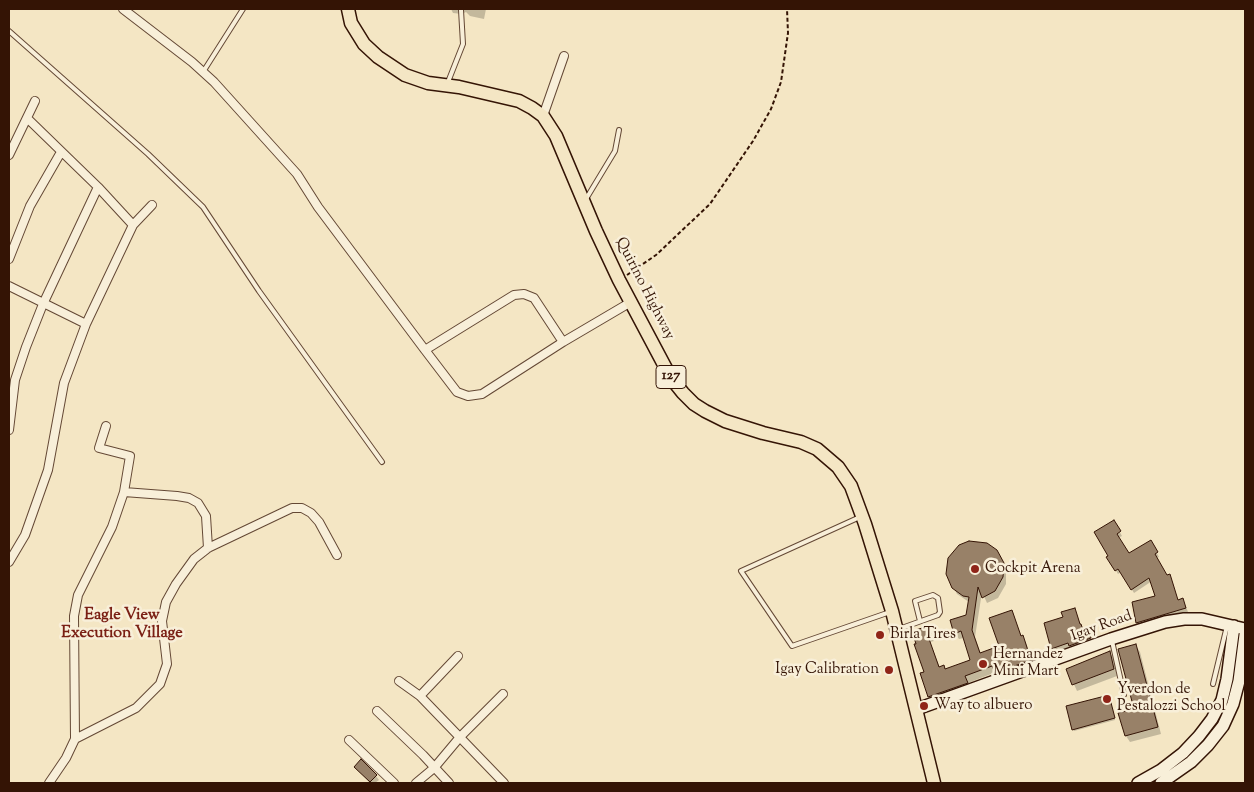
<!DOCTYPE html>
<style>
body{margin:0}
#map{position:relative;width:1254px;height:792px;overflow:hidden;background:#f4e6c4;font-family:"Sorts Mill Goudy",serif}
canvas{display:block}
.frame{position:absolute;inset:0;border:10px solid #341405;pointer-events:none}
</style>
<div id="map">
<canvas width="1254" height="792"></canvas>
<div class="frame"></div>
</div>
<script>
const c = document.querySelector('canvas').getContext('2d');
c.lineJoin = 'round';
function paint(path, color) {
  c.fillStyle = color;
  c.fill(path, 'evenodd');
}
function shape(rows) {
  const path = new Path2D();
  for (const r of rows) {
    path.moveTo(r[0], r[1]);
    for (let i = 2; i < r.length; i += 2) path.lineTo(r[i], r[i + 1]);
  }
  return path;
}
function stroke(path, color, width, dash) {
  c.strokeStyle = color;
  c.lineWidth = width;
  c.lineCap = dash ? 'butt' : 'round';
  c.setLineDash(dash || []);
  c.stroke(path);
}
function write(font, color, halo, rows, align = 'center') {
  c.font = font + ' "Sorts Mill Goudy",serif';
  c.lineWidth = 5;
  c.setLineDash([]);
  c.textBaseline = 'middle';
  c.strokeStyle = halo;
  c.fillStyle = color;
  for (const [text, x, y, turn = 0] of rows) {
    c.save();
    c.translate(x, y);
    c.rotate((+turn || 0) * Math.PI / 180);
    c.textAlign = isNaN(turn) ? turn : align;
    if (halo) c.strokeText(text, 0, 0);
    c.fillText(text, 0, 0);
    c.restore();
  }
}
const shadow = shape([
 [451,9,486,9,484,19,470,16,466,12,462,14,453,13],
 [1114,522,1122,536,1118,538,1129,554,1151,542,1159,557,1156,558,1178,601,1185,604,1188,612,1139,627,1137,623,1134,603,1157,597,1152,581,1134,593,1121,572,1118,574,1108,557],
 [1000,558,1006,571,1006,584,998,598,987,603,982,592,975,637,981,654,1000,646,1011,612,1022,637,1023,637,1026,643,1034,666,999,678,996,672,968,683,970,689,933,703,929,696,925,673,928,627,934,641,930,642,940,668,945,670,972,660,964,638,959,639,955,633,967,616,969,602,957,594,953,587],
 [1076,613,1083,632,1089,634,1092,643,1073,650,1071,647,1055,652,1053,648,1064,618],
 [1136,646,1140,652,1161,734,1130,742,1126,736,1120,714,1135,710],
 [1110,653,1114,659,1117,676,1077,691,1067,669],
 [1110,698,1115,720,1074,731,1073,729],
 [355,767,376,776,379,780,375,783,370,783]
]);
const building = shape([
 [1114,520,1121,531,1117,534,1129,553,1151,540,1158,552,1155,554,1167,575,1170,574,1178,600,1183,598,1186,608,1136,623,1132,602,1155,596,1149,578,1131,590,1118,569,1115,571,1106,557,1108,556,1094,532,1114,520],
 [969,541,987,543,997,550,1004,563,1003,577,995,591,982,598,978,587,972,630,980,653,999,646,989,618,1012,610,1021,636,1023,635,1031,660,995,673,992,666,965,676,968,683,928,697,920,673,924,672,914,644,916,644,912,631,929,626,931,634,928,636,939,667,944,665,945,669,970,660,961,631,954,634,950,620,966,615,969,597,963,596,952,588,946,574,948,558,959,545,969,541],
 [1075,608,1080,624,1081,624,1083,630,1088,629,1091,638,1069,646,1068,643,1051,649,1044,623,1063,617,1061,612,1075,608],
 [1136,644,1158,727,1125,736,1118,713,1134,709,1118,649,1136,644],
 [1110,651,1114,669,1072,685,1066,669,1110,651],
 [1109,695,1115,718,1072,730,1066,706,1109,695],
 [361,759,377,775,370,782,354,767,361,759]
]);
const path = shape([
 [627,275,656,255,710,204,753,141,771,109,781,82,788,33,787,9]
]);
const lane = shape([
 [9,31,148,154,203,207,259,291,382,462],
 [203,72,243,9],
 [448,82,463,44,461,10],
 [586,199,615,151,619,130],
 [860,517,741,571,792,646,890,612],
 [899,629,938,615,940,612,938,598,933,595,915,601,920,621],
 [1112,641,1124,695],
 [1213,684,1227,626]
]);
const street = shape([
 [123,9,192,62,214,82,297,174,318,207,425,350],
 [543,116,564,56],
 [27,118,98,187,133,225],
 [9,155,35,101],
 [9,259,30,206,61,152],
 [9,286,86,324],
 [563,342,534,298,524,294,514,295,425,350,457,392,468,396,482,394,563,342,631,302],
 [9,430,15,380,26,347,43,304,98,187],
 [124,492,177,496,189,498,198,503,206,516,208,548],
 [9,562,25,535,48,470,64,383,86,324,133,225,152,205],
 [399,681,420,696,504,783],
 [420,696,458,656],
 [377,711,423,755,449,783],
 [75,739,136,708,160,684,167,664,162,621,166,602,176,584,194,559,208,548,292,508,302,508,311,513,319,522,337,555],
 [349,740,394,783],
 [49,783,66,758,75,739,74,616,78,595,112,527,124,492,130,456,99,448,106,426],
 [416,783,434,768,460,737,503,694]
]);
const secondary = shape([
 [917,709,1111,639,1165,622,1184,619,1202,619,1245,629],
 [1138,783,1161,770,1183,753,1199,736,1212,719,1222,700,1227,679,1234,626],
 [1161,783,1191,762,1208,745,1223,726,1233,704,1239,681,1245,635]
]);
const primary = shape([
 [348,9,351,23,364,44,378,57,405,75,428,83,459,87,519,101,532,108,543,116,556,136,596,231,619,280,671,378,683,393,694,404,705,411,725,421,763,433,801,442,817,449,838,467,851,486,865,524,892,611,934,783]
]);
const markers = [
 [975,569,5,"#8f2418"],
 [880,635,5,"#8f2418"],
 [983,664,5,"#8f2418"],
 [889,670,5,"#8f2418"],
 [1107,699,5,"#8f2418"],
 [924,706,5,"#8f2418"]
];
const shields = [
 [671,377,30]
];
const shieldNames = [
 ["127",671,377]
];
const streetNames = [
 ["Quirino Highway",644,289,63],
 ["Igay Road",1102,627,-20]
];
const poiNames = [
 ["Cockpit Arena",985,569],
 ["Birla Tires",890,635],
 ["Hernandez",993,655],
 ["Mini Mart",993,672],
 ["Igay Calibration",879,670,"right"],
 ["Yverdon de",1117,690],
 ["Pestalozzi School",1117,707],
 ["Way to albuero",934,706]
];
const neighbourhoodNames = [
 ["Eagle View",122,616],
 ["Execution Village",122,634]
];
paint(shadow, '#0003');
paint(building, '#988168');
stroke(building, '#341405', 1);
stroke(lane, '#644835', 6);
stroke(street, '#644835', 10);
stroke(secondary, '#341405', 14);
stroke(primary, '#341405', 15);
stroke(path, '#341405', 2, [4, 2.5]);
stroke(lane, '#f8efd9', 4);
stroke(street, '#f8efd9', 8);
stroke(secondary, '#f8efd9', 11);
stroke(primary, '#f4e6c4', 12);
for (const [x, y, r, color] of markers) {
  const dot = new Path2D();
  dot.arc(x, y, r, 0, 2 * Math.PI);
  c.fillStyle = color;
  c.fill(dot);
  stroke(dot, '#f8efd9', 2);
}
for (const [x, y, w] of shields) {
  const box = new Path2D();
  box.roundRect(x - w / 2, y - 11.5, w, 23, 4);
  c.fillStyle = '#f8efd9';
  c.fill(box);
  stroke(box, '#341405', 1);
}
write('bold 14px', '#341405', null, shieldNames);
write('15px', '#341405', '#f8efd9', streetNames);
write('15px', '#341405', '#f8efd9', poiNames, 'left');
write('bold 16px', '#7a1f14', '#f8efd9', neighbourhoodNames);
</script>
